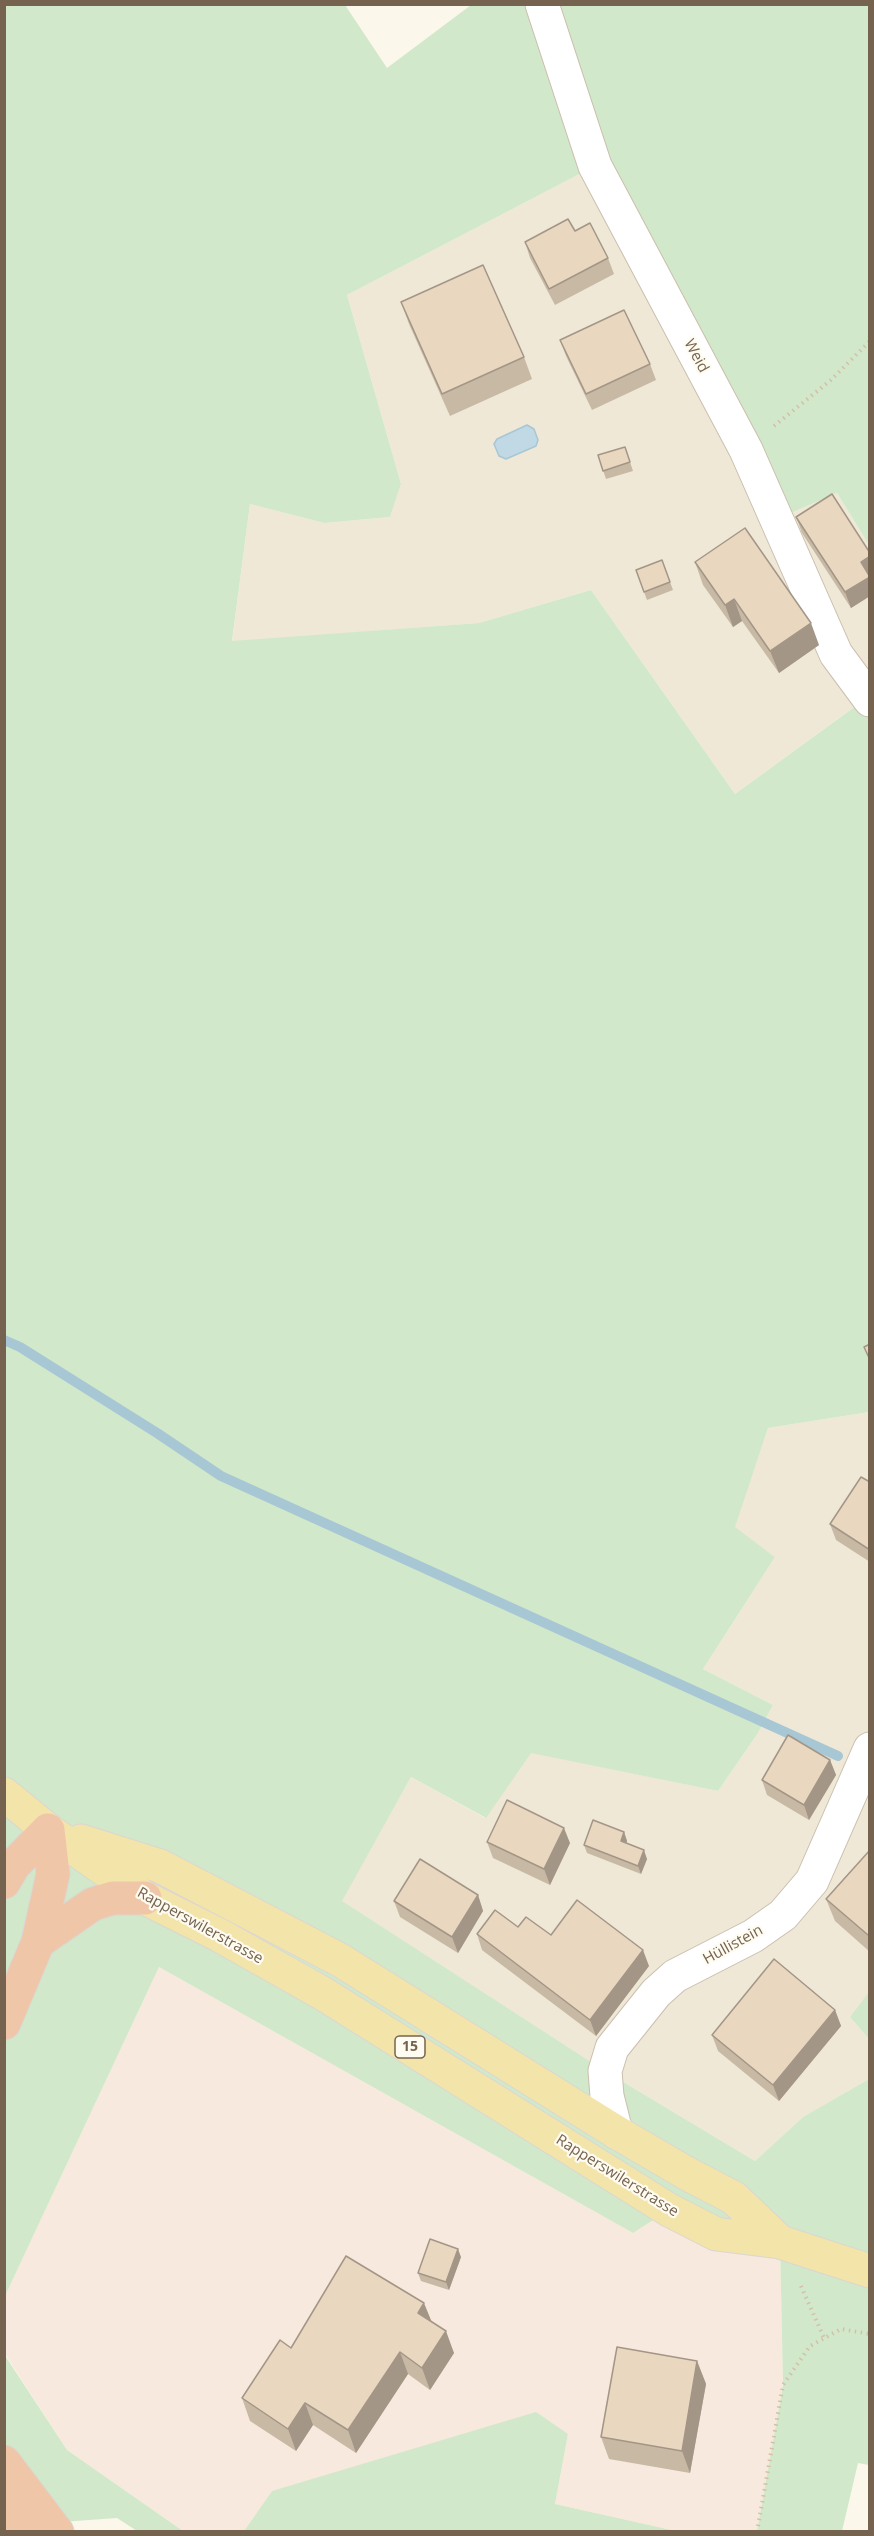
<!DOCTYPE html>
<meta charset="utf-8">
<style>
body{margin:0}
#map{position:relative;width:874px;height:2536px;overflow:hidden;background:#fbf7eb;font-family:"Open Sans",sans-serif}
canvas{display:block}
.frame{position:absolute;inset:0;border:6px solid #756350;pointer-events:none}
</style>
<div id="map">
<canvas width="874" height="2536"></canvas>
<div class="frame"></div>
</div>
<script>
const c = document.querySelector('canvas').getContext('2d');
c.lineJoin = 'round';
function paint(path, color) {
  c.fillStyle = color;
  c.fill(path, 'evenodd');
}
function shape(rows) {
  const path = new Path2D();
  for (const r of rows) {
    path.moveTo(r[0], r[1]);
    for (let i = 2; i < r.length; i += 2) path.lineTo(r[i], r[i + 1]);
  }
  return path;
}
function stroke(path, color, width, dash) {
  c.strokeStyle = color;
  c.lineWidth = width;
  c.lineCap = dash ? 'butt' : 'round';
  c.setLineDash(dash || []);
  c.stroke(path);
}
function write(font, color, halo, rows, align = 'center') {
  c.font = font + ' "Open Sans",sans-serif';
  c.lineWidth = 4.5;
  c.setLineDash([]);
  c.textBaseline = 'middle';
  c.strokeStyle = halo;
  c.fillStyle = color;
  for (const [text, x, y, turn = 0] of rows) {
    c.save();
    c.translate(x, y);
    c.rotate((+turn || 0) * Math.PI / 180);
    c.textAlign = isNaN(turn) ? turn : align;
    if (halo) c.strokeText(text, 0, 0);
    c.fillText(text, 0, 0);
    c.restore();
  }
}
const residential = shape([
 [595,166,777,519,837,493,869,545,869,696,735,794,591,590,479,623,232,642,250,504,324,523,390,517,401,484,347,295],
 [869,1412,870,1992,850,2017,869,2039,869,2079,803,2117,755,2161,605,2071,341,1901,411,1777,485,1818,530,1752,718,1791,758,1733,773,1705,703,1669,775,1557,734,1527,768,1428]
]);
const commercial = shape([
 [159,1967,633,2233,669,2210,780,2242,783,2385,757,2531,676,2531,555,2504,568,2434,272,2491,244,2531,183,2531,67,2450,5,2354,5,2296]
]);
const green = shape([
 [5,5,345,5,387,68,471,5,869,5,869,545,837,493,777,519,595,166,347,295,401,484,390,517,324,523,250,504,232,641,479,623,591,590,735,794,868,697,869,700,869,1412,768,1428,735,1527,775,1557,703,1669,773,1705,758,1733,718,1791,531,1753,486,1818,411,1777,342,1901,605,2071,755,2161,803,2117,869,2079,869,2465,858,2463,842,2531,757,2531,783,2385,780,2242,669,2210,633,2233,159,1967,5,2296],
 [869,1992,869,2039,850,2017],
 [4,2354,67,2450,183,2531,137,2531,117,2518,5,2526],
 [536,2412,568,2434,555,2504,676,2531,244,2531,272,2491]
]);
const water = shape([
 [527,425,534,429,538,440,536,446,506,459,499,456,494,444,497,439,527,425]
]);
const stream = shape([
 [4,1340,20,1347,157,1433,221,1476,838,1756]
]);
const path = shape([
 [774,426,831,380,870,341],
 [801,2286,824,2338],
 [757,2532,783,2385,810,2346,841,2329,870,2334]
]);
const minor = shape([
 [542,4,595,166,746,450,836,654,870,700],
 [616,2132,607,2096,605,2071,612,2048,656,1993,675,1976,753,1936,783,1915,812,1881,870,1749]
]);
const major = shape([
 [4,1794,48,1830,145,1898,219,1935,322,1993,669,2210,716,2234,780,2242,870,2271],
 [81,1841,160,1866,340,1960,616,2132,686,2173,734,2198,780,2242]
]);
const highway = shape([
 [4,1882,14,1865,48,1830],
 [38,1942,93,1904,113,1898,145,1898],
 [4,2023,38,1942,53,1874,48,1830],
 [4,2462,57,2532],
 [4,2507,38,2532]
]);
const wall = shape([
 [575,231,608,258,614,274,555,305,530,258,525,242],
 [401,302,524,357,532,379,450,416,409,324],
 [560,340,650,364,656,380,592,410,566,356],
 [625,447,633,471,606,479,598,455],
 [796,517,870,553,870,596,851,608,802,533],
 [662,560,673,590,647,600,636,570],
 [695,562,819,645,779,673,742,621,733,627,703,585],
 [870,1482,870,1562,836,1540,830,1524],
 [830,1760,836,1775,809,1820,767,1795,762,1780],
 [624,1832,627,1841,626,1843,647,1859,641,1874,587,1853,584,1845],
 [487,1842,570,1843,550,1885,493,1858],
 [870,1850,870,1952,835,1921,826,1899],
 [478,1895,483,1911,458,1953,400,1917,394,1901],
 [518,1927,551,1935,649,1966,596,2036,482,1950,477,1934],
 [835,2010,841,2026,779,2101,718,2051,712,2035],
 [461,2257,449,2290,421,2281,418,2273],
 [431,2321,454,2353,430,2390,408,2374,356,2453,313,2425,296,2451,250,2421,242,2398,291,2348],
 [697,2361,706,2384,690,2473,609,2459,601,2437]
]);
const shadedWall = shape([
 [870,556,870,576,861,562],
 [870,577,870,596,851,608,845,592],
 [734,599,742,621,733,627,725,605],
 [811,623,819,645,779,673,770,651],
 [830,1760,836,1775,809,1820,804,1805],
 [564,1828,570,1843,550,1885,544,1869],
 [624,1832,627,1841,624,1849,621,1841],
 [644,1850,647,1859,641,1874,638,1866],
 [478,1895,483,1911,458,1953,452,1937],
 [643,1950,649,1966,596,2036,590,2020],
 [835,2010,841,2026,779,2101,773,2085],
 [458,2249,461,2257,449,2290,446,2282],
 [424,2303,433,2325,418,2313],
 [446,2331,454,2353,430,2390,422,2368],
 [400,2352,408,2374,356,2453,348,2430],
 [697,2361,706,2384,690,2473,682,2451],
 [305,2403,313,2425,296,2451,288,2429]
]);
const building = shape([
 [568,219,575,231,590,223,608,258,549,289,525,242,568,219],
 [483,265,524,357,442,394,401,302,483,265],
 [624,310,650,364,586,394,560,340,624,310],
 [625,447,630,462,603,471,598,455,625,447],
 [832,494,870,553,870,556,861,562,870,577,845,592,796,517,832,494],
 [745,528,811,623,770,651,734,599,725,605,695,562,745,528],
 [662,560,670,582,644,592,636,570,662,560],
 [870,1344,870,1360,864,1347,870,1344],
 [861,1477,870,1482,870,1550,830,1524,861,1477],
 [788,1735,830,1760,804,1805,762,1780,788,1735],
 [507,1800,564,1828,544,1869,487,1842,507,1800],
 [593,1820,624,1832,621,1841,644,1850,638,1866,584,1845,593,1820],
 [870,1850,870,1933,868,1935,826,1899,870,1850],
 [420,1859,478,1895,452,1937,394,1901,420,1859],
 [577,1900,643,1950,590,2020,477,1934,495,1910,518,1927,526,1917,551,1935,577,1900],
 [774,1959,835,2010,773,2085,712,2035,774,1959],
 [430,2239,458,2249,446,2282,418,2273,430,2239],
 [346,2256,424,2303,418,2313,446,2331,422,2368,400,2352,348,2430,305,2403,288,2429,242,2398,280,2340,291,2348,346,2256],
 [617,2347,697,2361,682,2451,601,2437,617,2347]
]);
const shields = [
 [410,2047,30]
];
const shieldNames = [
 ["15",410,2047]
];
const streetNames = [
 ["Weid",696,356,62],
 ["Rapperswilerstrasse",200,1926,29],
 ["Hüllistein",733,1945,-29],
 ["Rapperswilerstrasse",617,2176,32]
];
paint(residential, '#efe8d7');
paint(commercial, '#f7e9dd');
paint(green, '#d1e8ca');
paint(water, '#c0d9e4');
stroke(water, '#a7c7d5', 1.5);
stroke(stream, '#a7c7d5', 10);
stroke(minor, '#cbbfae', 35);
stroke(major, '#dbd6d2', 35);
stroke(highway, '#dbd6d2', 35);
stroke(path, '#d4c0a7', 4, [1.5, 4.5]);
stroke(minor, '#fff', 33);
stroke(major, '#f3e4aa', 33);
stroke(highway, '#f0c6a8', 33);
paint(wall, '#c8b9a5');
paint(shadedWall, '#a39686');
paint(building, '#e9d7c0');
stroke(building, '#a39686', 1.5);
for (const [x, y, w] of shields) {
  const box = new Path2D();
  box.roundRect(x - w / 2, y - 11, w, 22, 4.5);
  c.fillStyle = '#fefbf1';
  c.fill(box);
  stroke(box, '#756350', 1.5);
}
write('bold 14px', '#756350', null, shieldNames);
write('15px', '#756350', '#fefbf1', streetNames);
</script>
